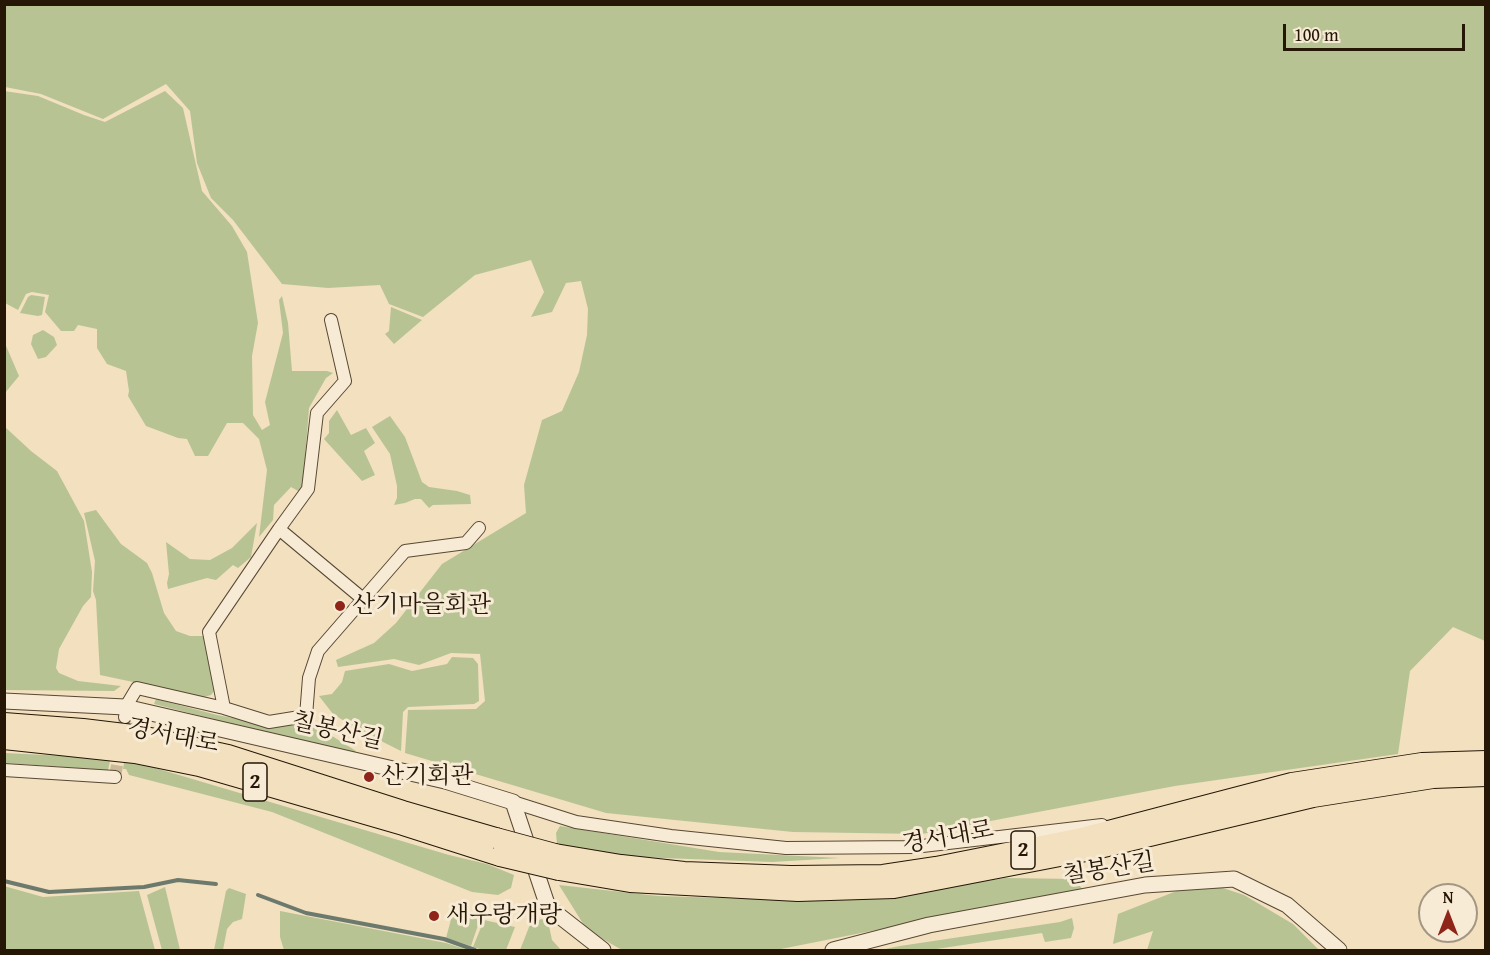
<!DOCTYPE html>
<meta charset="utf-8">
<style>
body{margin:0}
#map{position:relative;width:1490px;height:955px;overflow:hidden;background:#f2e0bf;font-family:"Gentium Book Plus",serif}
canvas{display:block}
.frame{position:absolute;inset:0;border:6px solid #251606;pointer-events:none}
.north{position:absolute;left:1418px;top:883px;width:60px;height:60px;box-sizing:border-box;background:#f7ebd5;border:2px solid #a39682;border-radius:50%;rotate:0deg;font-size:16px;font-weight:700;line-height:24px;text-align:center;color:#251606}
.north::after{content:'';display:block;margin:auto;width:21px;height:27px;background:#8f2418;clip-path:polygon(50% 0,100% 100%,50% 72%,0 100%)}
.scale{position:absolute;left:1283px;top:24px;width:182px;height:27px;box-sizing:border-box;border:3px solid #251606;border-top:0;padding-left:8px;font-size:18px;line-height:21px;white-space:nowrap;color:#251606;-webkit-text-stroke:4px #f7ebd5;paint-order:stroke}
</style>
<div id="map">
<canvas width="1490" height="955"></canvas>
<div class="frame"></div>
<div class="north">N</div>
<div class="scale">100 m</div>
</div>
<script>
const c = document.querySelector('canvas').getContext('2d');
c.lineJoin = 'round';
function paint(path, color) {
  c.fillStyle = color;
  c.fill(path, 'evenodd');
}
function shape(rows) {
  const path = new Path2D();
  for (const r of rows) {
    path.moveTo(r[0], r[1]);
    for (let i = 2; i < r.length; i += 2) path.lineTo(r[i], r[i + 1]);
  }
  return path;
}
function stroke(path, color, width, dash) {
  c.strokeStyle = color;
  c.lineWidth = width;
  c.lineCap = dash ? 'butt' : 'round';
  c.setLineDash(dash || []);
  c.stroke(path);
}
function write(font, color, halo, rows, align = 'center') {
  c.font = font + ' "Gentium Book Plus","Noto Serif KR",serif';
  c.lineWidth = 6;
  c.setLineDash([]);
  c.textBaseline = 'middle';
  c.strokeStyle = halo;
  c.fillStyle = color;
  for (const [text, x, y, turn = 0] of rows) {
    c.save();
    c.translate(x, y);
    c.rotate((+turn || 0) * Math.PI / 180);
    c.textAlign = isNaN(turn) ? turn : align;
    if (halo) c.strokeText(text, 0, 0);
    c.fillText(text, 0, 0);
    c.restore();
  }
}
const green = shape([
 [4,5,1485,5,1485,641,1453,627,1410,671,1398,754,1175,786,922,834,793,832,606,813,405,753,408,710,476,709,485,701,480,654,451,653,419,665,394,659,338,667,336,660,374,643,396,623,442,564,526,513,524,485,542,420,562,411,579,372,587,335,588,309,581,281,566,283,552,312,531,317,544,292,531,260,475,275,423,317,389,304,380,285,328,288,282,284,233,220,211,198,197,163,190,111,166,84,103,119,41,94,5,87],
 [4,91,38,96,84,115,105,122,165,91,183,108,202,191,232,226,247,252,258,323,252,356,253,415,262,430,270,425,265,402,283,333,279,300,282,296,288,323,292,371,327,371,333,373,326,378,309,408,303,485,300,492,291,487,274,505,273,520,259,537,267,470,259,439,243,423,227,423,208,456,195,456,187,439,178,438,146,426,128,396,129,391,126,371,107,364,97,348,97,329,78,325,74,331,61,331,45,312,49,295,32,292,26,294,18,310,5,303],
 [31,295,45,297,42,315,38,316,20,313,28,297],
 [391,307,422,320,394,344,385,334,389,331],
 [43,330,54,337,57,345,46,357,38,359,31,344,33,335],
 [4,341,19,376,5,393,4,393],
 [337,410,351,435,366,428,375,443,364,451,375,475,362,481,324,439,329,433,329,421],
 [390,416,405,437,422,482,429,487,457,491,470,495,471,504,433,505,429,508,421,499,415,499,405,503,394,505,397,498,397,486,390,454,372,427],
 [4,426,31,451,57,471,84,521,92,572,91,597,83,606,59,649,56,668,59,673,78,681,121,686,114,691,5,690],
 [96,510,121,544,147,563,152,573,164,613,176,631,190,636,204,636,215,690,211,695,204,697,100,675,96,600,93,591,95,561,84,513],
 [257,523,251,557,238,568,233,565,216,580,207,578,168,589,167,583,169,574,166,542,190,559,210,560,232,548],
 [452,657,473,658,478,664,479,701,474,704,408,707,403,712,401,751,359,730,333,714,319,696,332,694,342,682,345,671,389,664,412,671,447,664],
 [156,699,217,715,275,726,313,724,356,751,354,755,154,704],
 [5,753,85,757,110,761,108,770,5,763],
 [135,762,449,855,487,864,514,875,511,888,498,895,472,892,272,812,129,775,126,769,123,769,124,763],
 [560,826,719,852,840,858,772,862,635,857,557,844,556,833],
 [1005,878,1075,879,1082,889,776,950,622,950,587,930,559,885,658,896,787,900,906,894],
 [1202,881,1244,895,1293,924,1319,950,1147,950,1153,931,1113,944,1118,914],
 [4,886,43,897,139,891,155,950,5,950],
 [165,887,180,950,162,950,147,895],
 [229,888,246,894,242,919,233,922,227,929,223,950,214,950,226,891],
 [280,911,446,943,468,950,284,950,280,937],
 [453,912,480,919,471,946,446,938],
 [1072,918,1074,928,1071,938,1045,942,1042,933,930,950,880,950,900,946,1060,922],
 [542,919,549,926,552,940,561,950,520,950,531,922],
 [484,920,515,927,506,950,483,950,473,947]
]);
const stream = shape([
 [4,881,49,892,144,887,178,880,216,884],
 [258,895,306,913,444,939,475,950]
]);
const minorTunnel = shape([
 [115,777,125,717]
]);
const minor = shape([
 [279,529,363,599],
 [224,708,269,722,306,716,309,678,318,651,405,551,466,543,479,528],
 [125,717,128,703,137,688,224,708,209,632,279,529,308,489,317,413,345,381,331,320],
 [4,770,115,777],
 [513,802,576,822,671,836,786,848,914,847,1102,825]
]);
const tertiary = shape([
 [4,701,125,707,445,781,513,802,548,907,603,950],
 [833,950,929,925,1145,885,1234,879,1287,905,1339,950]
]);
const primary = shape([
 [4,723,83,729,141,736,228,755,403,811,496,838],
 [4,739,135,753,199,766,403,825,500,856],
 [555,854,621,865,684,872,791,876,883,875,936,867,1082,838,1292,783,1422,763,1486,761],
 [559,870,630,882,798,891,894,888,1091,850,1313,797,1433,778,1486,776]
]);
const primaryBridge = shape([
 [496,838,555,854],
 [500,856,559,870]
]);
const markers = [
 [340,606,6,"#8f2418"],
 [369,777,6,"#8f2418"],
 [434,916,6,"#8f2418"]
];
const shields = [
 [255,782,24],
 [1023,850,24]
];
const shieldNames = [
 ["2",255,782],
 ["2",1023,850]
];
const poiNames = [
 ["산기마을회관",352,606],
 ["산기회관",381,777],
 ["새우랑개랑",446,916]
];
const streetNames = [
 ["칠봉산길",337,732,13],
 ["경서대로",173,737,11],
 ["경서대로",948,838,-10],
 ["칠봉산길",1109,870,-9]
];
paint(green, '#b8c394');
stroke(stream, '#6c7a6e', 4);
stroke(minorTunnel, '#c9b89a', 12, [12, 6]);
stroke(minor, '#584834', 14);
stroke(tertiary, '#584834', 17);
stroke(primary, '#251606', 22);
stroke(minor, '#f7ebd5', 12);
stroke(tertiary, '#f7ebd5', 15);
stroke(primary, '#f2e0bf', 20);
stroke(primaryBridge, '#251606', 22, []);
stroke(primaryBridge, '#f2e0bf', 20);
for (const [x, y, r, color] of markers) {
  const dot = new Path2D();
  dot.arc(x, y, r, 0, 2 * Math.PI);
  c.fillStyle = color;
  c.fill(dot);
  stroke(dot, '#f7ebd5', 2);
}
for (const [x, y, w] of shields) {
  const box = new Path2D();
  box.roundRect(x - w / 2, y - 19, w, 38, 4.5);
  c.fillStyle = '#f7ebd5';
  c.fill(box);
  stroke(box, '#251606', 1.5);
}
write('bold 22px', '#251606', null, shieldNames);
write('24px', '#251606', '#f7ebd5', poiNames, 'left');
write('24px', '#251606', '#f7ebd5', streetNames);
</script>
